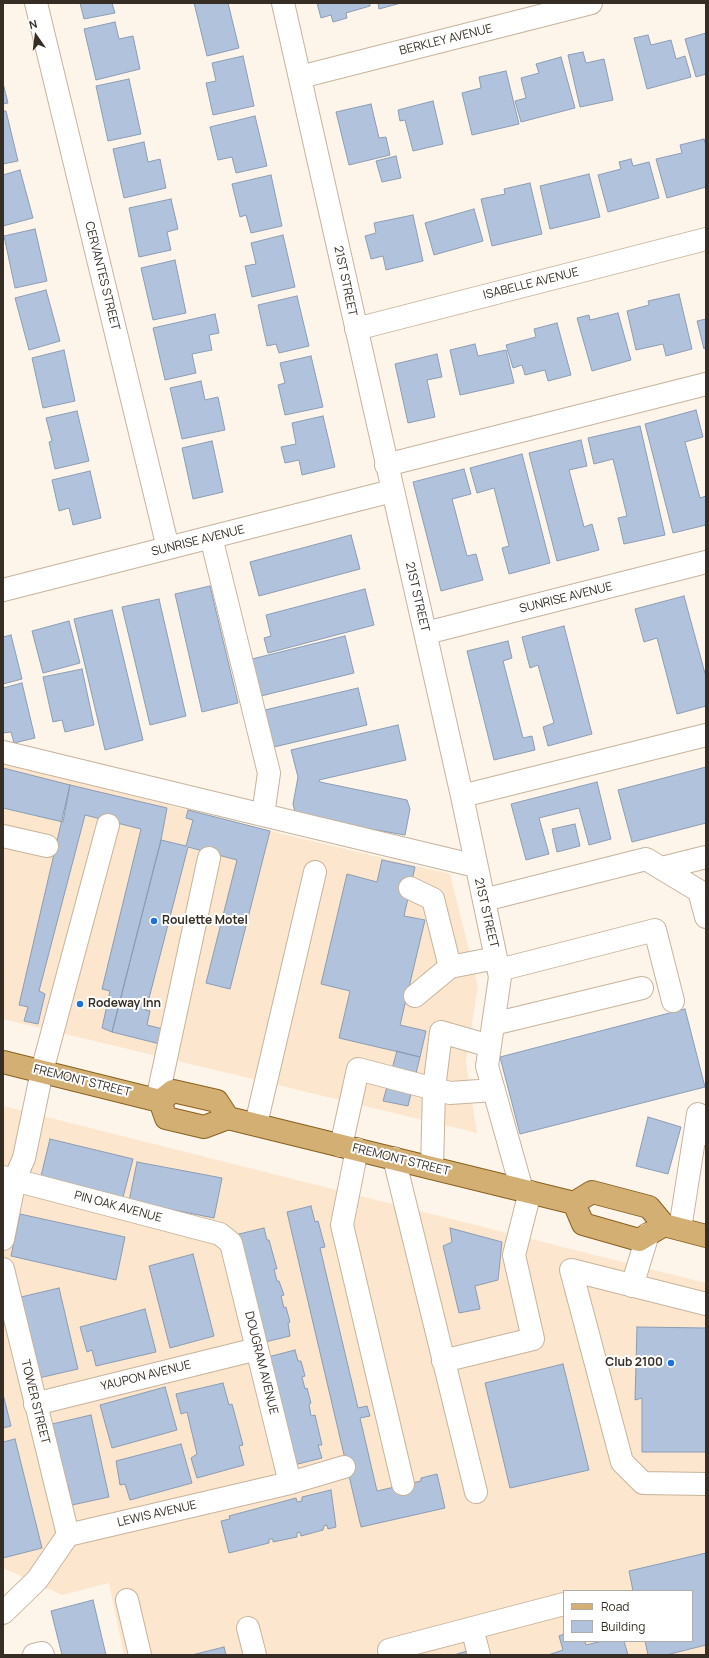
<!DOCTYPE html>
<style>
body{margin:0}
#map{position:relative;width:709px;height:1658px;overflow:hidden;background:#fdf5ea;font-family:Manrope,sans-serif}
canvas{display:block}
.frame{position:absolute;inset:0;border:4px solid #362e24;pointer-events:none}
.legend{position:absolute;left:563px;top:1590px;width:130px;height:52px;box-sizing:border-box;background:#fff;border:1px solid #afaba7;margin:0;padding:5px 7px;list-style:none;font-size:12px;color:#362e24}
.legend li{display:flex;align-items:center;gap:8px;height:20px}
.legend b{width:20px;border:1px solid #afaba7}
.north{position:absolute;left:16px;top:16px;width:40px;height:40px;-webkit-text-stroke:3px #fff;paint-order:stroke;rotate:346deg;font-size:11px;font-weight:700;line-height:16px;text-align:center;color:#362e24}
.north::after{content:'';display:block;margin:auto;width:14px;height:18px;background:#362e24;clip-path:polygon(50% 0,100% 100%,50% 72%,0 100%)}
</style>
<div id="map">
<canvas width="709" height="1658"></canvas>
<div class="frame"></div>
<ul class="legend">
<li><b style="height:5px;background:#d4af74"></b>Road</li>
<li><b style="height:11px;background:#b1c3dc"></b>Building</li>
</ul>
<div class="north">N</div>
</div>
<script>
const c = document.querySelector('canvas').getContext('2d');
c.lineJoin = 'round';
function paint(path, color) {
  c.fillStyle = color;
  c.fill(path, 'evenodd');
}
function shape(rows) {
  const path = new Path2D();
  for (const r of rows) {
    path.moveTo(r[0], r[1]);
    for (let i = 2; i < r.length; i += 2) path.lineTo(r[i], r[i + 1]);
  }
  return path;
}
function stroke(path, color, width, dash) {
  c.strokeStyle = color;
  c.lineWidth = width;
  c.lineCap = dash ? 'butt' : 'round';
  c.setLineDash(dash || []);
  c.stroke(path);
}
function write(font, color, halo, rows, align = 'center') {
  c.font = font + ' Manrope,sans-serif';
  c.lineWidth = 4;
  c.setLineDash([]);
  c.textBaseline = 'middle';
  c.strokeStyle = halo;
  c.fillStyle = color;
  for (const [text, x, y, turn = 0] of rows) {
    c.save();
    c.translate(x, y);
    c.rotate((+turn || 0) * Math.PI / 180);
    c.textAlign = isNaN(turn) ? turn : align;
    if (halo) c.strokeText(text, 0, 0);
    c.fillText(text, 0, 0);
    c.restore();
  }
}
const built = shape([
 [3,763,270,831,450,874,478,986,466,1062,477,1133,3,1019],
 [3,1106,706,1283,706,1655,124,1655,109,1583,62,1595,3,1568],
 [564,1591,692,1591,692,1641,564,1641]
]);
const building = shape([
 [80,3,112,3,115,13,84,19,80,3],
 [194,3,228,3,239,48,207,56,194,3],
 [317,3,370,3,370,6,346,13,347,18,333,22,331,15,321,18,317,3],
 [378,3,401,3,379,9,378,3],
 [115,22,119,39,133,36,140,69,96,80,84,29,115,22],
 [706,33,706,74,696,77,685,39,706,33],
 [648,35,651,45,671,40,676,59,685,56,691,77,647,89,634,38,648,35],
 [583,52,586,63,604,59,613,100,580,107,568,55,583,52],
 [243,56,254,106,213,115,206,83,216,81,212,63,243,56],
 [561,57,575,108,521,122,515,101,526,98,521,78,539,73,536,64,561,57],
 [506,71,519,124,472,135,462,93,481,88,479,77,506,71],
 [129,79,141,134,108,141,96,86,129,79],
 [3,83,8,103,3,104,3,83],
 [433,101,443,144,413,151,405,120,400,121,398,110,433,101],
 [371,104,379,138,386,137,390,155,349,165,336,112,371,104],
 [3,111,6,111,18,161,3,164,3,111],
 [255,116,267,166,236,173,232,157,218,160,210,127,255,116],
 [704,139,706,146,706,187,667,198,656,159,682,153,680,145,704,139],
 [144,142,148,162,160,159,166,188,124,198,113,149,144,142],
 [396,156,401,178,382,182,376,161,396,156],
 [631,159,633,166,649,162,659,198,608,212,598,175,621,169,619,162,631,159],
 [20,170,33,218,3,226,3,175,20,170],
 [589,174,600,217,550,229,540,186,589,174],
 [271,175,282,226,251,233,246,215,240,217,232,184,271,175],
 [530,183,542,234,492,246,481,199,505,194,504,189,530,183],
 [171,199,178,229,167,232,171,250,139,257,129,208,171,199],
 [474,209,483,241,434,255,425,223,474,209],
 [413,215,423,261,386,270,383,256,371,259,365,236,376,233,374,223,413,215],
 [35,229,47,281,15,288,4,236,35,229],
 [283,235,295,287,252,297,245,266,256,264,251,243,283,235],
 [175,260,186,313,153,320,141,268,175,260],
 [46,290,60,341,29,350,15,298,46,290],
 [679,294,692,349,666,356,663,344,636,350,627,311,649,305,648,301,679,294],
 [297,296,309,346,279,353,276,344,267,346,258,305,297,296],
 [618,313,631,360,592,371,577,318,589,315,590,320,618,313],
 [215,314,219,333,209,335,212,350,192,354,196,373,165,380,153,328,215,314],
 [706,319,706,348,704,349,697,321,706,319],
 [557,323,571,375,548,381,545,370,525,375,522,365,513,368,506,345,536,337,534,329,557,323],
 [475,344,478,356,506,350,514,383,460,395,450,350,475,344],
 [64,350,75,401,43,408,32,358,64,350],
 [437,354,442,377,427,380,435,417,408,423,395,364,437,354],
 [311,356,323,407,285,415,278,385,285,383,280,363,311,356],
 [201,381,205,400,218,397,225,430,182,439,170,388,201,381],
 [696,410,703,437,685,442,700,498,706,496,706,525,673,533,645,424,696,410],
 [77,411,89,461,55,469,49,442,52,441,46,418,77,411],
 [323,416,335,467,302,475,299,460,285,463,281,447,296,444,292,423,323,416],
 [640,426,665,535,624,544,618,518,627,516,613,459,594,464,588,438,640,426],
 [581,440,587,466,569,470,584,527,592,524,599,550,557,561,529,453,581,440],
 [212,441,223,492,193,499,182,448,212,441],
 [522,454,550,563,509,574,502,548,509,546,494,488,477,493,470,468,522,454],
 [464,469,471,494,452,499,467,556,476,554,483,580,441,591,413,482,464,469],
 [90,471,101,518,73,525,69,508,59,511,52,480,90,471],
 [351,535,360,569,259,596,250,562,351,535],
 [210,586,238,703,202,712,175,594,210,586],
 [365,589,374,625,268,653,264,638,271,636,266,615,365,589],
 [684,596,706,677,706,706,677,714,657,638,644,642,635,609,684,596],
 [159,599,186,716,150,725,122,607,159,599],
 [112,610,143,740,105,750,74,619,112,610],
 [69,621,80,663,43,673,32,631,69,621],
 [564,626,592,734,548,746,543,727,554,723,538,665,530,668,522,637,564,626],
 [11,635,22,679,3,684,3,637,11,635],
 [345,636,354,673,261,696,252,659,345,636],
 [508,641,512,658,503,661,523,738,532,736,535,750,494,760,467,651,508,641],
 [82,669,94,725,65,732,62,720,53,722,43,677,82,669],
 [22,683,35,738,14,743,11,732,3,733,3,688,22,683],
 [358,688,367,725,274,747,265,710,358,688],
 [398,725,406,760,319,780,320,782,407,800,410,809,405,835,296,816,293,804,298,777,291,750,398,725],
 [706,767,706,823,632,842,618,790,706,767],
 [3,768,70,785,63,822,3,808,3,768],
 [597,782,611,839,589,845,579,808,539,818,549,854,526,860,511,804,597,782],
 [70,785,167,808,161,840,112,1032,102,1028,110,991,102,989,141,829,85,815,39,991,45,994,38,1024,24,1021,28,1007,19,1005,70,785],
 [188,810,270,831,230,989,206,983,237,860,188,847,146,1010,150,1011,147,1025,167,1030,164,1045,112,1032,161,840,186,846,193,820,186,818,188,810],
 [575,824,580,846,557,852,552,829,575,824],
 [382,860,415,867,404,916,425,920,400,1025,426,1031,420,1057,339,1038,350,991,321,984,347,874,377,882,382,860],
 [685,1009,705,1087,520,1134,500,1057,685,1009],
 [397,1051,420,1057,408,1106,383,1101,397,1051],
 [648,1117,681,1127,668,1174,636,1166,648,1117],
 [50,1139,133,1159,123,1197,41,1176,50,1139],
 [137,1162,222,1178,214,1218,129,1201,137,1162],
 [311,1206,315,1222,318,1221,325,1247,320,1248,358,1408,367,1406,370,1416,360,1418,377,1491,421,1481,421,1478,437,1474,445,1508,361,1527,287,1212,311,1206],
 [20,1214,125,1237,116,1280,11,1256,20,1214],
 [264,1228,267,1240,269,1240,277,1269,274,1269,277,1281,279,1281,284,1295,281,1296,284,1308,286,1307,290,1322,288,1323,290,1336,261,1343,235,1235,264,1228],
 [450,1228,502,1242,498,1280,475,1286,480,1309,459,1313,443,1246,452,1242,450,1228],
 [193,1254,214,1336,170,1348,149,1266,193,1254],
 [59,1288,78,1369,39,1378,21,1297,59,1288],
 [145,1309,156,1352,96,1366,92,1350,87,1352,80,1327,145,1309],
 [637,1327,706,1328,706,1452,642,1452,642,1398,635,1400,637,1327],
 [295,1350,298,1361,301,1361,305,1376,302,1377,305,1389,307,1388,311,1403,309,1404,311,1416,315,1415,322,1445,318,1445,322,1458,294,1465,264,1358,295,1350],
 [563,1364,589,1470,510,1488,485,1383,563,1364],
 [223,1383,229,1405,232,1404,243,1445,239,1446,244,1465,197,1478,191,1458,197,1454,187,1412,181,1414,176,1394,223,1383],
 [165,1387,177,1430,112,1448,100,1405,165,1387],
 [3,1394,11,1426,3,1428,3,1394],
 [91,1415,109,1497,72,1505,68,1485,64,1486,52,1424,91,1415],
 [15,1439,42,1548,3,1558,3,1442,15,1439],
 [181,1444,192,1483,130,1500,125,1484,120,1485,116,1461,181,1444],
 [331,1490,336,1527,328,1529,327,1525,324,1526,323,1530,301,1536,300,1532,297,1533,297,1537,273,1542,273,1539,269,1539,269,1543,229,1553,221,1521,230,1519,229,1516,296,1498,297,1502,302,1501,302,1497,331,1490],
 [706,1553,706,1645,666,1655,648,1655,645,1641,692,1641,692,1591,633,1591,629,1571,706,1553],
 [93,1600,106,1655,62,1655,51,1611,93,1600],
 [564,1634,564,1641,585,1641,586,1645,602,1641,624,1641,628,1655,548,1655,563,1650,559,1636,564,1634],
 [224,1647,226,1655,192,1655,224,1647],
 [467,1651,468,1655,454,1655,467,1651]
]);
const minor = shape([
 [36,3,168,548],
 [283,3,462,796,500,977,487,1066,522,1190],
 [300,77,591,3],
 [356,329,706,239],
 [386,465,706,384],
 [211,537,269,773,263,815,476,866],
 [3,590,392,491],
 [426,633,706,562],
 [3,752,263,815],
 [462,796,706,735],
 [3,836,47,846],
 [662,868,706,857],
 [410,888,433,899,450,967,496,958],
 [484,900,646,859,699,891,706,917],
 [499,970,655,930,673,1001],
 [415,996,450,967],
 [493,1024,642,988],
 [157,1100,209,858],
 [256,1124,315,872],
 [341,1146,358,1069,450,1093,494,1090],
 [357,1149,342,1225,403,1484],
 [394,1158,476,1492],
 [432,1168,434,1089,441,1032,490,1046],
 [3,1177,220,1234,231,1243,290,1483],
 [680,1229,698,1114,706,1134],
 [3,1239,15,1179,24,1158,42,1071,108,825],
 [3,1269,68,1535],
 [632,1286,648,1234],
 [706,1304,571,1270,622,1462,643,1483,706,1484],
 [443,1361,533,1339,514,1255,530,1192],
 [35,1404,257,1349],
 [127,1600,140,1655],
 [3,1613,37,1580,68,1535,290,1483,344,1467],
 [248,1628,255,1655],
 [472,1628,479,1655],
 [389,1650,564,1604],
 [34,1655,42,1653,43,1655]
]);
const major = shape([
 [3,1062,160,1101],
 [160,1101,166,1118,204,1127,228,1118,574,1203,592,1192,649,1207,664,1225,706,1236],
 [160,1101,173,1091,217,1101,228,1118],
 [574,1203,583,1224,639,1240,664,1225]
]);
const markers = [
 [154,921,4,"#1f72dc"],
 [80,1004,4,"#1f72dc"],
 [671,1363,4,"#1f72dc"]
];
const streetNames = [
 ["BERKLEY AVENUE",446,40,-14],
 ["CERVANTES STREET",102,276,76],
 ["21ST STREET",345,281,78],
 ["ISABELLE AVENUE",531,284,-14],
 ["SUNRISE AVENUE",198,541,-14],
 ["21ST STREET",417,597,77],
 ["SUNRISE AVENUE",566,598,-14],
 ["21ST STREET",486,913,77],
 ["FREMONT STREET",82,1081,14],
 ["FREMONT STREET",401,1160,14],
 ["PIN OAK AVENUE",118,1207,15],
 ["DOUGRAM AVENUE",261,1363,76],
 ["YAUPON AVENUE",146,1376,-14],
 ["TOWER STREET",35,1402,76],
 ["LEWIS AVENUE",157,1514,-13]
];
const poiNames = [
 ["Roulette Motel",162,921],
 ["Rodeway Inn",88,1004],
 ["Club 2100",663,1363,"right"]
];
paint(built, '#fce7ce');
paint(building, '#b1c3dc');
stroke(building, '#8b9cb4', 1);
stroke(minor, '#c7b39b', 24);
stroke(major, '#8a5f1c', 24);
stroke(minor, '#fff', 22);
stroke(major, '#d4af74', 22);
for (const [x, y, r, color] of markers) {
  const dot = new Path2D();
  dot.arc(x, y, r, 0, 2 * Math.PI);
  c.fillStyle = color;
  c.fill(dot);
  stroke(dot, '#fff', 1.5);
}
write('12px', '#362e24', '#fff', streetNames);
write('bold 12px', '#362e24', '#fff', poiNames, 'left');
</script>
